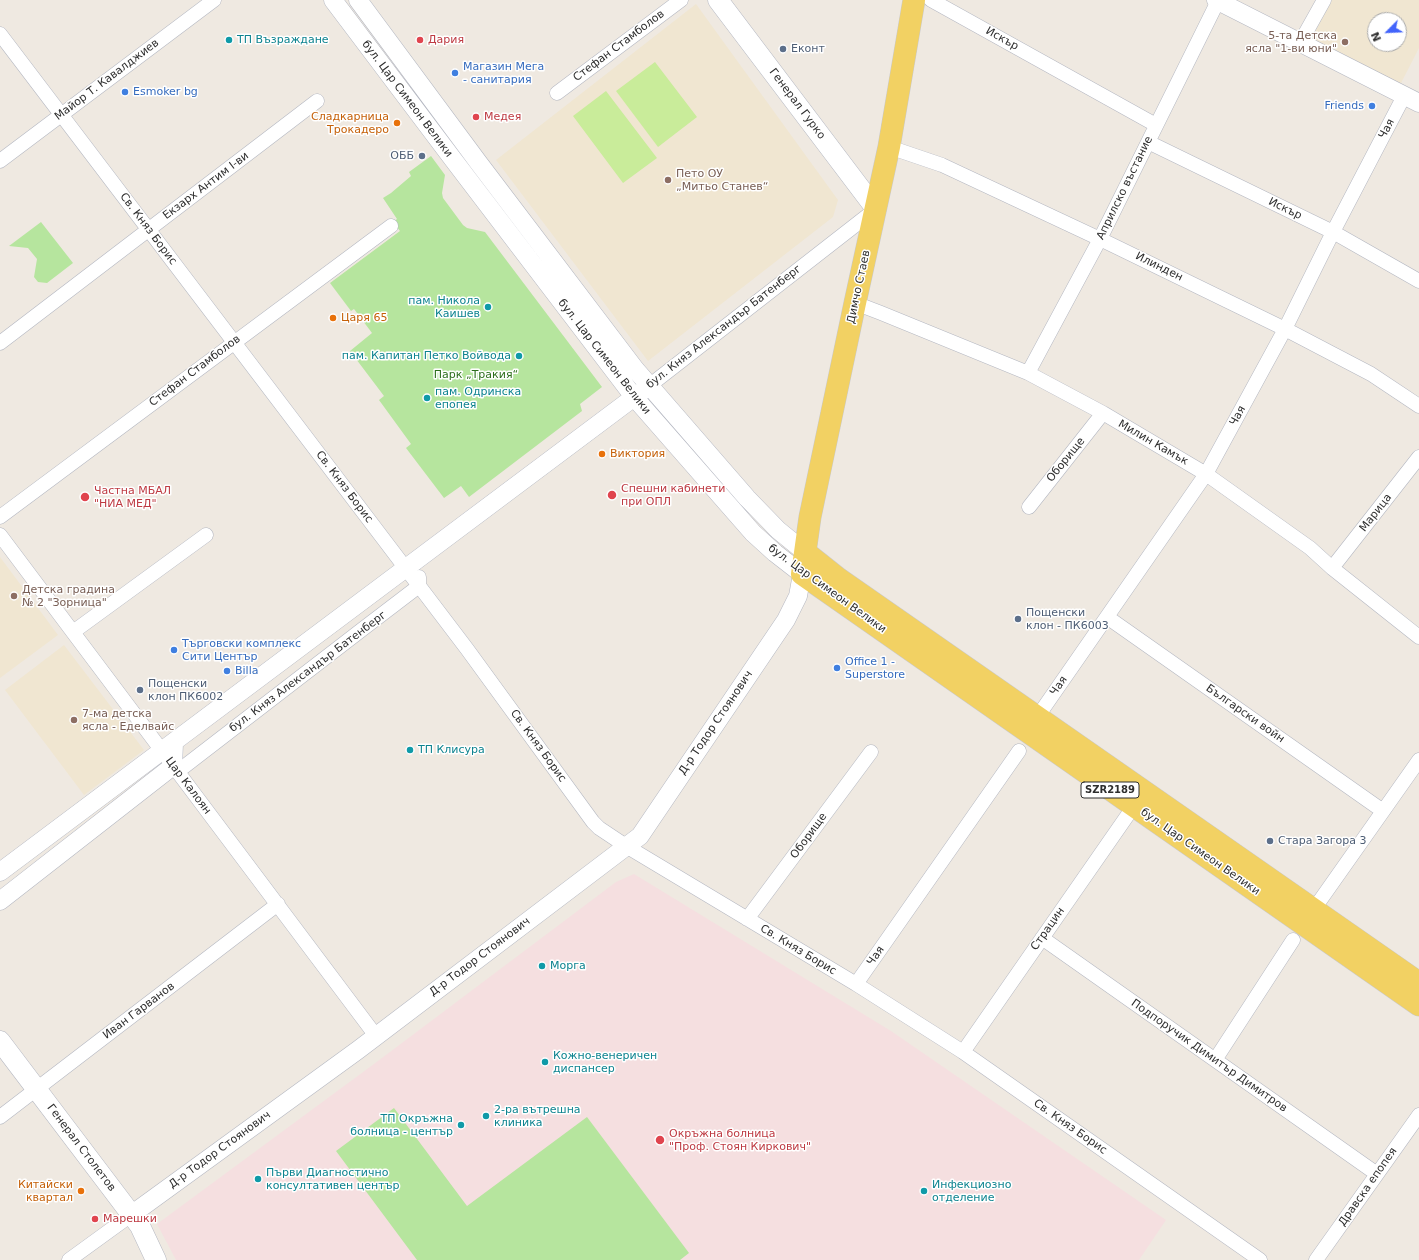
<!DOCTYPE html>
<meta charset="utf-8">
<style>
body{margin:0}
#map{position:relative;width:1419px;height:1260px;overflow:hidden;background:#efe9e1;font-family:"DejaVu Sans",sans-serif}
canvas{display:block}
.north{position:absolute;left:1367px;top:12px;width:40px;height:40px;box-sizing:border-box;background:#fff;border:1px solid #ababab;border-radius:50%;rotate:246deg;font-size:11px;font-weight:700;line-height:16px;text-align:center;color:#2e2e2e}
.north::after{content:'';display:block;margin:auto;width:14px;height:18px;background:#4264fb;clip-path:polygon(50% 0,100% 100%,50% 72%,0 100%)}
</style>
<div id="map">
<canvas width="1419" height="1260"></canvas>
<div class="north">N</div>
</div>
<script>
const c = document.querySelector('canvas').getContext('2d');
c.lineJoin = 'round';
function paint(path, color) {
  c.fillStyle = color;
  c.fill(path, 'evenodd');
}
function shape(rows) {
  const path = new Path2D();
  for (const r of rows) {
    path.moveTo(r[0], r[1]);
    for (let i = 2; i < r.length; i += 2) path.lineTo(r[i], r[i + 1]);
  }
  return path;
}
function stroke(path, color, width, dash) {
  c.strokeStyle = color;
  c.lineWidth = width;
  c.lineCap = dash ? 'butt' : 'round';
  c.setLineDash(dash || []);
  c.stroke(path);
}
function write(font, color, halo, rows, align = 'center') {
  c.font = font + ' "DejaVu Sans",sans-serif';
  c.lineWidth = 3;
  c.setLineDash([]);
  c.textBaseline = 'middle';
  c.strokeStyle = halo;
  c.fillStyle = color;
  for (const [text, x, y, turn = 0] of rows) {
    c.save();
    c.translate(x, y);
    c.rotate((+turn || 0) * Math.PI / 180);
    c.textAlign = isNaN(turn) ? turn : align;
    if (halo) c.strokeText(text, 0, 0);
    c.fillText(text, 0, 0);
    c.restore();
  }
}
const education = shape([
 [1332,0,1419,0,1419,48,1400,85,1311,39],
 [1375,20,1399,20,1399,44,1375,44],
 [696,4,838,200,833,217,648,361,496,160],
 [0,557,58,635,0,678],
 [64,645,144,750,84,795,5,690]
]);
const medical = shape([
 [634,874,891,1031,1166,1220,1139,1260,176,1260,157,1224,378,1061,616,882]
]);
const green = shape([
 [431,156,445,175,442,193,443,198,463,225,467,228,485,232,602,387,580,404,582,411,469,497,461,486,444,498,406,448,411,444,379,400,384,396,350,351,372,333,354,309,351,311,330,283,400,231,393,222,397,219,383,198,391,193,411,176,409,172],
 [41,222,73,263,47,283,38,282,34,277,37,259,28,248,9,246],
 [394,1108,467,1206,587,1117,689,1253,680,1260,417,1260,336,1151]
]);
const pitch = shape([
 [655,62,697,117,658,147,616,91],
 [606,91,657,158,623,183,573,116]
]);
const minor = shape([
 [931,0,1156,125],
 [0,34,467,649,593,822,599,828,626,846,856,984,963,1052,1260,1260],
 [1300,43,1324,0],
 [557,93,681,0],
 [1148,142,1333,232,1419,281],
 [889,147,942,165,1100,239,1285,329,1371,374,1419,406],
 [0,161,214,0],
 [855,303,881,313,1028,373,1103,413,1206,474,1310,548,1332,568,1419,637],
 [0,343,317,101],
 [1028,373,1100,239,1218,1],
 [649,386,876,209],
 [1029,507,1103,413],
 [0,517,391,226],
 [0,535,376,1036],
 [1332,568,1419,457],
 [1107,617,1383,811],
 [73,632,206,535],
 [1038,716,1206,474,1285,329,1333,232,1404,96],
 [173,766,181,769,364,628,419,586,419,577],
 [1314,909,1419,760],
 [747,919,871,752],
 [1042,938,1377,1174],
 [856,984,1019,751],
 [963,1052,1134,806],
 [1215,1060,1293,940],
 [0,1117,278,904],
 [69,1260,131,1215],
 [1316,1260,1419,1115]
]);
const tertiary = shape([
 [358,0,478,162,635,369,747,498,778,530,805,552],
 [1216,0,1419,103],
 [0,872,649,386],
 [0,901,173,766,174,743],
 [131,1215,358,1050,640,836,786,620,798,596,802,574,775,553,753,533,634,397,452,158,333,0]
]);
const secondary = shape([
 [718,0,876,209],
 [0,1041,140,1226,156,1260]
]);
const primary = shape([
 [914,0,889,147,855,303,810,517,802,574,1419,1005],
 [805,552,839,579,1419,983]
]);
const markers = [
 [229,40,4,"#0f9aa8"],
 [420,40,4,"#e0444e"],
 [1345,42,4,"#8d6e63"],
 [783,49,4,"#5c6f8a"],
 [455,73,4,"#3f7fe0"],
 [125,92,4,"#3f7fe0"],
 [1372,106,4,"#3f7fe0"],
 [476,117,4,"#e0444e"],
 [397,123,4,"#e8710a"],
 [422,156,4,"#5c6f8a"],
 [668,180,4,"#8d6e63"],
 [488,307,4,"#0f9aa8"],
 [333,318,4,"#e8710a"],
 [519,356,4,"#0f9aa8"],
 [427,398,4,"#0f9aa8"],
 [602,454,4,"#e8710a"],
 [612,495,5,"#e0444e"],
 [85,497,5,"#e0444e"],
 [14,596,4,"#8d6e63"],
 [1018,619,4,"#5c6f8a"],
 [174,650,4,"#3f7fe0"],
 [837,668,4,"#3f7fe0"],
 [227,671,4,"#3f7fe0"],
 [140,690,4,"#5c6f8a"],
 [74,720,4,"#8d6e63"],
 [410,750,4,"#0f9aa8"],
 [1270,841,4,"#5c6f8a"],
 [542,966,4,"#0f9aa8"],
 [545,1062,4,"#0f9aa8"],
 [486,1116,4,"#0f9aa8"],
 [461,1125,4,"#0f9aa8"],
 [660,1140,5,"#e0444e"],
 [258,1179,4,"#0f9aa8"],
 [81,1191,4,"#e8710a"],
 [924,1191,4,"#0f9aa8"],
 [95,1219,4,"#e0444e"]
];
const shields = [
 [1110,790,58]
];
const shieldNames = [
 ["SZR2189",1110,790]
];
const educationNames = [
 ["5-та Детска",1337,36,"right"],
 ["ясла \"1-ви юни\"",1337,49,"right"],
 ["Пето ОУ",676,174],
 ["„Митьо Станев“",676,187],
 ["Детска градина",22,590],
 ["№ 2 \"Зорница\"",22,603],
 ["7-ма детска",82,714],
 ["ясла - Еделвайс",82,727]
];
const streetNames = [
 ["Искър",1002,39,29],
 ["Стефан Стамболов",619,46,-37],
 ["Майор Т. Кавалджиев",107,80,-37],
 ["бул. Цар Симеон Велики",407,99,53],
 ["Генерал Гурко",797,104,53],
 ["Чая",1387,129,-62],
 ["Екзарх Антим I-ви",206,186,-37],
 ["Априлско въстание",1125,188,-64],
 ["Искър",1285,209,26],
 ["Св. Княз Борис",148,229,53],
 ["Илинден",1159,267,26],
 ["Димчо Стаев",859,287,-78],
 ["бул. Княз Александър Батенберг",724,327,-38],
 ["бул. Цар Симеон Велики",604,357,52],
 ["Стефан Стамболов",195,371,-37],
 ["Чая",1238,416,-61],
 ["Милин Камък",1153,443,30],
 ["Оборище",1066,460,-51],
 ["Св. Княз Борис",344,487,53],
 ["Марица",1376,513,-52],
 ["бул. Цар Симеон Велики",827,589,36],
 ["бул. Княз Александър Батенберг",308,672,-37],
 ["Чая",1059,686,-55],
 ["Български войн",1245,714,35],
 ["Д-р Тодор Стоянович",716,723,-56],
 ["Св. Княз Борис",538,746,54],
 ["Цар Калоян",188,786,53],
 ["Оборище",809,836,-54],
 ["бул. Цар Симеон Велики",1200,852,35],
 ["Страцин",1048,929,-55],
 ["Св. Княз Борис",798,950,31],
 ["Чая",876,956,-55],
 ["Д-р Тодор Стоянович",480,957,-37],
 ["Иван Гарванов",139,1011,-37],
 ["Подпоручик Димитър Димитров",1209,1056,35],
 ["Св. Княз Борис",1070,1127,35],
 ["Генерал Столетов",81,1148,53],
 ["Д-р Тодор Стоянович",220,1150,-36],
 ["Дравска епопея",1368,1187,-55]
];
const cultureNames = [
 ["ТП Възраждане",237,40],
 ["пам. Никола",480,301,"right"],
 ["Каишев",480,314,"right"],
 ["пам. Капитан Петко Войвода",511,356,"right"],
 ["пам. Одринска",435,392],
 ["епопея",435,405],
 ["ТП Клисура",418,750],
 ["Морга",550,966],
 ["Кожно-венеричен",553,1056],
 ["диспансер",553,1069],
 ["2-ра вътрешна",494,1110],
 ["клиника",494,1123],
 ["ТП Окръжна",453,1119,"right"],
 ["болница - център",453,1132,"right"],
 ["Първи Диагностично",266,1173],
 ["консултативен център",266,1186],
 ["Инфекциозно",932,1185],
 ["отделение",932,1198]
];
const healthNames = [
 ["Дария",428,40],
 ["Медея",484,117],
 ["Спешни кабинети",621,489],
 ["при ОПЛ",621,502],
 ["Частна МБАЛ",94,491],
 ["\"НИА МЕД\"",94,504],
 ["Окръжна болница",669,1134],
 ["\"Проф. Стоян Киркович\"",669,1147],
 ["Марешки",103,1219]
];
const serviceNames = [
 ["Еконт",791,49],
 ["ОББ",414,156,"right"],
 ["Пощенски",1026,613],
 ["клон - ПК6003",1026,626],
 ["Пощенски",148,684],
 ["клон ПК6002",148,697],
 ["Стара Загора 3",1278,841]
];
const shopNames = [
 ["Магазин Мега",463,67],
 ["- санитария",463,80],
 ["Esmoker bg",133,92],
 ["Friends",1364,106,"right"],
 ["Търговски комплекс",182,644],
 ["Сити Център",182,657],
 ["Office 1 -",845,662],
 ["Superstore",845,675],
 ["Billa",235,671]
];
const foodNames = [
 ["Сладкарница",389,117],
 ["Трокадеро",389,130],
 ["Царя 65",341,318,"left"],
 ["Виктория",610,454,"left"],
 ["Китайски",73,1185],
 ["квартал",73,1198]
];
const parkNames = [
 ["Парк „Тракия“",476,375]
];
paint(education, '#f0e6d1');
paint(medical, '#f5dfe0');
paint(green, '#b6e59e');
paint(pitch, '#c9ec9a');
stroke(minor, '#b4b7c1', 15);
stroke(tertiary, '#b4b7c1', 19);
stroke(secondary, '#b4b7c1', 21);
stroke(primary, '#c9c9c9', 23);
stroke(minor, '#fff', 14);
stroke(tertiary, '#fff', 18);
stroke(secondary, '#fff', 20);
stroke(primary, '#f2d163', 22);
for (const [x, y, r, color] of markers) {
  const dot = new Path2D();
  dot.arc(x, y, r, 0, 2 * Math.PI);
  c.fillStyle = color;
  c.fill(dot);
  stroke(dot, '#fff', 1.5);
}
for (const [x, y, w] of shields) {
  const box = new Path2D();
  box.roundRect(x - w / 2, y - 8, w, 16, 3);
  c.fillStyle = '#fff';
  c.fill(box);
  stroke(box, '#2e2e2e', 1);
}
write('bold 10px', '#2e2e2e', null, shieldNames);
write('11px', '#785e54', '#fff', educationNames, 'left');
write('11px', '#2e2e2e', '#fff', streetNames);
write('11px', '#0d838f', '#fff', cultureNames, 'left');
write('11px', '#be3a42', '#fff', healthNames, 'left');
write('11px', '#4e5e75', '#fff', serviceNames, 'left');
write('11px', '#366cbe', '#fff', shopNames, 'left');
write('11px', '#c56008', '#fff', foodNames, 'right');
write('11px', '#2c6e1b', '#fff', parkNames);
</script>
